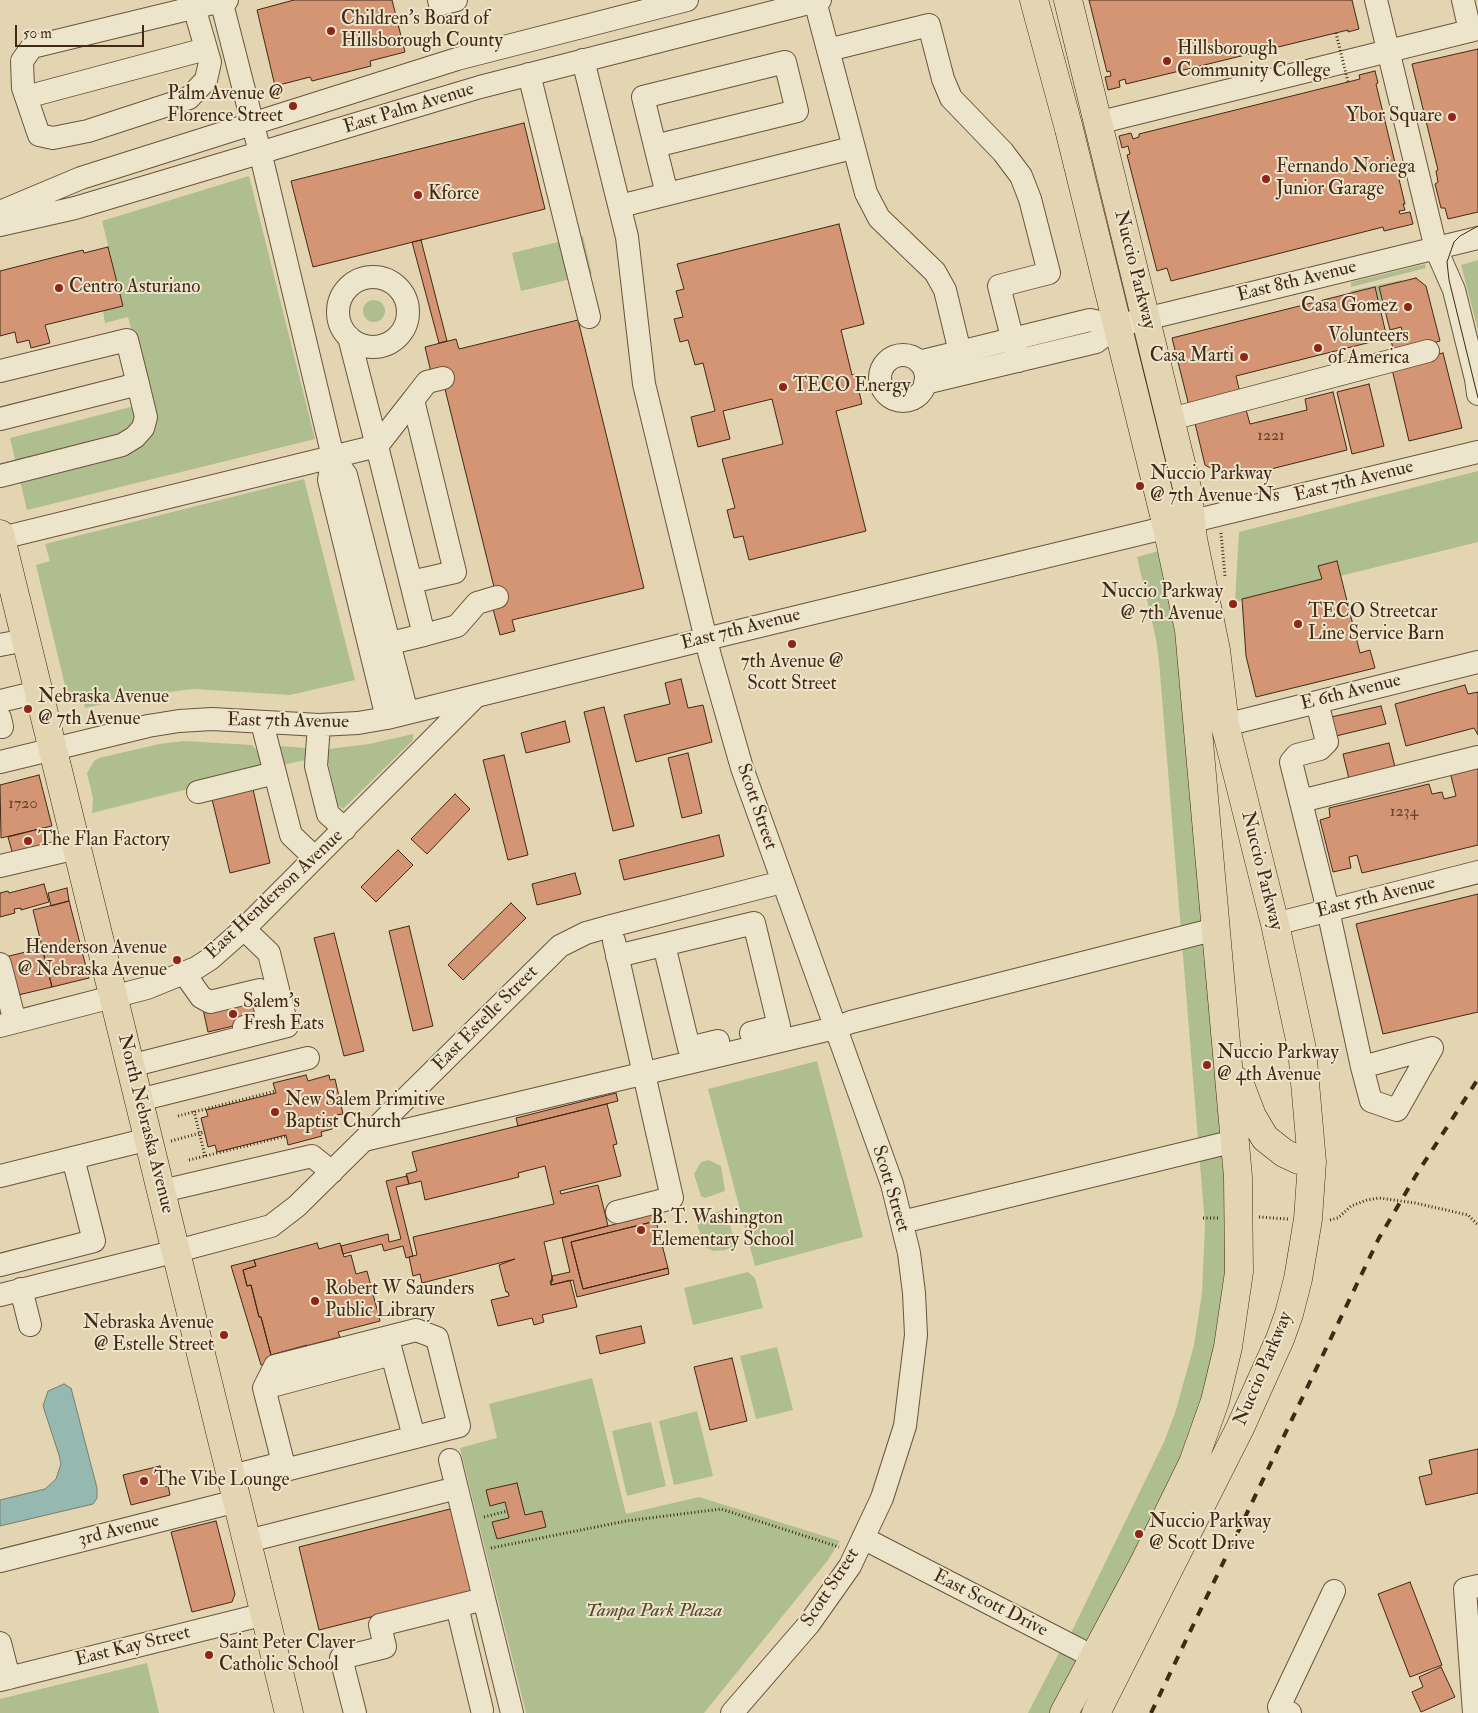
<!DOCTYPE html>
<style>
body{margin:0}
#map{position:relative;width:1478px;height:1713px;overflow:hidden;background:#e3d5b1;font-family:"IM FELL Double Pica",serif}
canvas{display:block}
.scale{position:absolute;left:15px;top:25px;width:129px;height:22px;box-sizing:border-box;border:2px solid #422916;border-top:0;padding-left:6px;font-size:15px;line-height:18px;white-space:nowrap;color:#422916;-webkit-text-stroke:4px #ede4cc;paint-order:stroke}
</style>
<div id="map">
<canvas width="1478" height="1713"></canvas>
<div class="scale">50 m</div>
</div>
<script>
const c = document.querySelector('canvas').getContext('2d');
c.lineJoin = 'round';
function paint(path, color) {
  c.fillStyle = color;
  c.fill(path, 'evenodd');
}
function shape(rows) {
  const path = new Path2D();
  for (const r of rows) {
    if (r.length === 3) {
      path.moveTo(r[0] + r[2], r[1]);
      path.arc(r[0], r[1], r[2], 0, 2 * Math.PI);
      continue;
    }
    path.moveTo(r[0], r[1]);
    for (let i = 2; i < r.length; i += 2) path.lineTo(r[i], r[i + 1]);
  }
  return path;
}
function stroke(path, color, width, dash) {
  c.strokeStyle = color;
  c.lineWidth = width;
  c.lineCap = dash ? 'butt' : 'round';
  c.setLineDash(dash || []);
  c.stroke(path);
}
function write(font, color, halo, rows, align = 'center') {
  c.font = font + ' "IM FELL Double Pica",serif';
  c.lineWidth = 4;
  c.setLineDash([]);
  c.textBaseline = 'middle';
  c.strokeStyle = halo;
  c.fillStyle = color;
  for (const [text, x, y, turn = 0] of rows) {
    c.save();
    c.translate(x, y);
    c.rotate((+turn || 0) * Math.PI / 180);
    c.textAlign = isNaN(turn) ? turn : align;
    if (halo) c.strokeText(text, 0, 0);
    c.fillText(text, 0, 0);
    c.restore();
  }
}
const green = shape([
 [249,176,315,439,27,510,10,438,150,402,128,317,105,323,103,311,123,306,102,221],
 [583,236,592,274,521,291,512,253],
 [1478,260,1478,330,1461,265],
 [1425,264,1426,268,1351,287,1351,282],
 [1402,280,1404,285,1389,301,1373,304,1350,291],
 [374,311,11],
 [1478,471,1478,542,1235,602,1239,532],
 [304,479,355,680,290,695,194,689,143,695,85,708,82,695,68,698,36,565,50,561,45,544],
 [1159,551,1179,626,1229,1217,1228,1275,1219,1343,1189,1446,1091,1638,1086,1639,1071,1633,1164,1442,1176,1410,1194,1345,1202,1293,1205,1225,1159,661,1156,639,1137,557],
 [413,734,413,740,343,809,338,805,328,762,328,749,369,744],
 [184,741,252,745,259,753,264,770,92,813,93,798,87,773,94,761,99,758,159,744],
 [280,746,306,748,305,760,283,765],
 [817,1061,863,1237,755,1266,708,1089],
 [709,1160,721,1166,725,1191,705,1198,701,1196,694,1174,701,1162],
 [726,1209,731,1214,730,1225,735,1242,733,1247,725,1250,713,1251,705,1247,695,1219],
 [748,1272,755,1278,763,1308,693,1325,684,1288],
 [777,1347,793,1410,756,1419,740,1356],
 [592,1378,626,1514,699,1497,840,1541,828,1560,704,1713,526,1713,460,1448,497,1438,489,1404],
 [697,1411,713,1476,674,1485,659,1421],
 [651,1422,666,1486,627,1496,612,1431],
 [1061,1649,1072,1655,1079,1663,1056,1713,1028,1713],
 [147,1663,159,1713,0,1713,0,1699]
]);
const water = shape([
 [64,1384,71,1388,97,1488,97,1498,93,1504,0,1526,0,1500,45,1489,56,1479,61,1464,59,1455,43,1406,48,1391,64,1384]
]);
const building = shape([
 [294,0,392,0,405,52,370,61,371,66,312,81,310,77,275,86,257,10,294,0],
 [1089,0,1352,0,1359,29,1348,32,1348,30,1126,84,1125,79,1119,81,1120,87,1108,90,1105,77,1111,76,1110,71,1107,72,1089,0],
 [1478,49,1478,212,1448,219,1445,208,1441,208,1435,184,1438,182,1436,171,1438,170,1412,64,1478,49],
 [1375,71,1378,83,1376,84,1405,204,1403,204,1405,210,1399,211,1400,214,1410,212,1413,224,1384,231,1383,227,1171,281,1167,268,1157,271,1127,155,1130,154,1128,146,1122,148,1119,136,1131,133,1133,139,1139,137,1139,134,1360,79,1359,75,1375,71],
 [524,123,545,209,313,267,291,181,524,123],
 [839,224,864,324,841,330,852,375,855,374,862,404,836,411,866,531,749,560,743,536,734,538,727,510,735,508,722,459,783,444,772,399,723,411,730,439,698,447,691,417,715,411,703,363,695,365,688,340,680,342,674,319,683,317,676,291,684,289,677,264,839,224],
 [421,240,447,341,439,343,412,242,421,240],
 [108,247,123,306,45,325,50,343,31,348,29,340,17,343,15,332,0,336,0,271,83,250,84,253,108,247],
 [1416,278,1426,286,1440,341,1394,353,1390,336,1403,333,1401,327,1390,330,1379,287,1416,278],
 [1375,287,1387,338,1236,376,1240,393,1189,406,1172,338,1375,287],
 [578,320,644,588,512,620,515,631,500,635,493,609,499,607,440,369,431,372,425,347,456,339,459,349,578,320],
 [1443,353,1462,428,1409,441,1391,365,1443,353],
 [1369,384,1384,446,1352,454,1337,392,1369,384],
 [1333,392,1347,450,1231,479,1205,465,1194,419,1245,406,1250,424,1307,410,1305,399,1333,392],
 [1337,561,1360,653,1370,650,1375,668,1256,697,1246,656,1242,599,1322,579,1318,566,1337,561],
 [681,679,688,708,703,705,712,742,636,762,624,715,670,704,665,683,681,679],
 [1465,685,1468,694,1478,692,1478,735,1474,728,1406,746,1395,704,1465,685],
 [1381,706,1386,724,1336,736,1331,717,1381,706],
 [604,707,634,826,613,831,584,712,604,707],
 [565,721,570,742,526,753,521,733,565,721],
 [1389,743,1396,771,1350,783,1343,754,1389,743],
 [688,753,702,813,682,818,668,758,688,753],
 [504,755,528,855,508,860,483,760,504,755],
 [1478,761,1478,845,1362,873,1357,855,1349,857,1351,868,1333,872,1320,820,1330,817,1329,808,1429,784,1432,794,1442,792,1444,799,1456,796,1449,768,1478,761],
 [39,775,52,826,1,838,0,785,39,775],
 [252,785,270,863,230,873,211,795,252,785],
 [455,794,470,809,427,854,411,839,455,794],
 [43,828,48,846,13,855,8,837,43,828],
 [719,835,724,856,624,880,619,860,719,835],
 [398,850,413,865,376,902,361,887,398,850],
 [575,873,581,894,537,905,532,884,575,873],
 [44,884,49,902,21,910,21,908,14,909,15,913,0,917,0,893,8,891,9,893,44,884],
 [67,888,69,901,51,906,48,893,67,888],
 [1478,894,1478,1012,1383,1034,1356,924,1478,894],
 [69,901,89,978,52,987,33,910,69,901],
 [511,903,526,918,463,980,448,965,511,903],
 [409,926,433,1026,413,1031,389,931,409,926],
 [334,933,364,1051,344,1056,314,938,334,933],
 [42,948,52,987,14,996,5,957,42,948],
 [258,996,263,1019,208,1032,203,1009,258,996],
 [306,1075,308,1081,329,1075,330,1080,335,1079,343,1114,336,1115,337,1121,331,1123,332,1129,321,1132,322,1136,288,1145,286,1135,217,1152,215,1145,208,1147,201,1118,208,1116,206,1110,276,1093,273,1083,306,1075],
 [616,1093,618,1101,518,1126,516,1118,616,1093],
 [607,1104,617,1144,613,1145,621,1176,560,1191,561,1194,598,1185,608,1226,544,1242,553,1281,550,1281,551,1285,570,1280,577,1307,542,1315,544,1322,534,1325,532,1318,498,1326,491,1300,509,1296,508,1292,506,1292,499,1265,515,1259,422,1283,420,1274,413,1276,409,1257,417,1255,413,1237,554,1204,545,1166,518,1173,519,1177,425,1200,421,1181,409,1184,406,1174,417,1171,412,1152,607,1104],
 [407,1176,409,1184,396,1187,413,1256,406,1258,403,1246,384,1251,382,1244,343,1254,341,1246,388,1234,389,1242,401,1239,386,1181,407,1176],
 [654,1214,656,1221,571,1242,583,1289,668,1268,669,1274,577,1297,573,1280,551,1285,552,1276,570,1272,562,1238,654,1214],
 [656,1221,668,1268,583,1289,571,1242,656,1221],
 [317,1243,319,1249,340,1243,344,1257,351,1255,356,1274,367,1271,380,1321,338,1332,340,1337,271,1355,261,1317,259,1317,251,1285,247,1286,243,1270,256,1266,254,1260,317,1243],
 [254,1260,256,1266,243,1270,247,1286,251,1285,259,1317,261,1317,271,1355,307,1345,312,1365,281,1360,261,1365,231,1266,254,1260],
 [641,1326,645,1343,600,1354,596,1336,641,1326],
 [732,1358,747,1421,710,1430,694,1367,732,1358],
 [1478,1449,1478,1493,1426,1505,1419,1477,1432,1474,1429,1460,1478,1449],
 [160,1466,165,1487,168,1486,170,1495,131,1505,123,1475,160,1466],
 [517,1483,525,1515,542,1511,546,1527,497,1539,492,1522,509,1518,505,1502,490,1506,486,1490,517,1483],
 [454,1508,474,1591,319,1630,299,1547,454,1508],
 [216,1521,235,1594,232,1602,192,1612,171,1532,216,1521],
 [1410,1582,1442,1665,1410,1677,1378,1594,1410,1582],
 [1441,1667,1455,1697,1421,1712,1412,1692,1423,1687,1419,1677,1441,1667]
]);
const path = shape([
 [1221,533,1225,576],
 [194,1111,205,1156],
 [178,1116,276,1091],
 [171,1141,204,1132],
 [189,1160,286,1136],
 [1259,1217,1288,1219],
 [1203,1218,1218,1218],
 [1330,1220,1338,1218,1351,1206,1367,1200,1379,1198,1415,1203,1468,1215,1478,1225],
 [484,1517,507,1511],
 [491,1548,626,1521,721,1509,839,1547]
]);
const minor = shape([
 [221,0,264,168,333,457],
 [439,0,440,4,456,0],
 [1376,0,1436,249,1454,290,1476,379,1478,394],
 [1463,0,1470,31],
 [815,1,866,193,879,218,935,272,945,290,965,373],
 [194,7,210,62,206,80,189,98,88,131,53,138,39,135,23,88,22,61,32,47,221,1,227,0],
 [828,50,929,25,943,79,951,98,1003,152,1021,176,1030,199,1049,273,999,286,1018,361],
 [583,60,627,237,644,384,710,656,742,768,892,1184,909,1253,914,1293,916,1335,905,1426,882,1498,850,1566,809,1624,732,1713],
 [529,74,589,317],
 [26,97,206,49],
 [1097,123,1478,29],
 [655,146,797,111,785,62,643,97,655,146,667,194],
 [620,206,852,148],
 [0,212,81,178,457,59,687,0],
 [0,225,75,208,480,87,820,0],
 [373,312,35],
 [1129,323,1478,238],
 [349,337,377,446],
 [903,378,23],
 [919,362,1090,320,1117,326,1096,342,925,383],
 [0,371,127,340,138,384,0,419],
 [413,400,427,382,443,378],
 [1171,419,1428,351],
 [377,446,413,400,455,572,411,582],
 [0,476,122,445,135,437,143,428,146,417,138,384],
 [1,538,377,446,424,635,370,648],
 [424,635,457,626,477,603,497,597],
 [0,645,26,640],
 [0,701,38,692],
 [1317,702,1327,742,1320,749,1297,755,1291,762,1328,910,1362,1067,1371,1101,1397,1110,1432,1048,1362,1067],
 [0,718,2,727,0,727],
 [387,718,329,480,333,457,346,475,407,713],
 [262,723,291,835,315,858],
 [319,725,316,766,328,814,345,829],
 [1225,725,1478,662],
 [0,762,148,726,179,721,212,719,319,725,358,723,387,718,706,639,1478,452],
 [198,792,275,773],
 [1301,801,1478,757],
 [0,866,77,848],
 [1275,924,1478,872],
 [614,941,672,1198,617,1212],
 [664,945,689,1048,718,1041],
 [617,956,754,923,779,1026,751,1033],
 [0,964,15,1022],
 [184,973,201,997,210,1002,260,990,269,1021,244,1027],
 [0,1026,147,988,196,968,210,959,244,929,476,696],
 [130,1066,287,1026,269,953,244,929],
 [139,1100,308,1058],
 [364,1140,835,1028,851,1022,1216,929],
 [0,1176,149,1139],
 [162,1191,312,1156,332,1172],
 [902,1222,1235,1141],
 [0,1265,94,1241,73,1158],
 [21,1289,30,1325],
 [0,1295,177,1251,271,1226,297,1206,560,946,586,933,611,926,782,882],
 [416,1330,437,1338,459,1426,285,1470,264,1388,275,1366,416,1330],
 [388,1339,414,1437],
 [264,1388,392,1354],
 [450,1460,512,1713],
 [232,1476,283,1463],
 [863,1538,1109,1665],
 [248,1541,445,1491],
 [0,1561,237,1501],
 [457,1606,482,1710],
 [0,1643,9,1678],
 [0,1680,265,1614],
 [355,1713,341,1658,385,1647,380,1625,484,1599],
 [1290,1713,1279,1707,1334,1591],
 [1474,1713,1465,1589,1478,1586]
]);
const major = shape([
 [1034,0,1069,129,1167,527,1189,630,1238,1177,1239,1272,1228,1347,1215,1401,1193,1463,1145,1561,1064,1713],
 [1068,0,1188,492,1193,539,1216,650,1225,725,1275,924,1302,1049,1312,1162,1308,1219,1298,1279,1289,1314,1280,1339,1240,1428,1096,1713],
 [0,534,289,1713],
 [1239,1082,1252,1116,1265,1138,1284,1153,1299,1160,1312,1162]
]);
const tram = shape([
 [1478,226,1460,236,1454,242,1447,262,1449,280,1478,398]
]);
const rail = shape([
 [1151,1713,1379,1238,1418,1172,1478,1079]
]);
const pathBridge = shape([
 [1336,33,1348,82]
]);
const markers = [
 [331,31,5,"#8f2418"],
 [1167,61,5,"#8f2418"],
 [293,106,5,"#8f2418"],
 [1452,117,5,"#8f2418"],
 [1266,179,5,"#8f2418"],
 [418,195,5,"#8f2418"],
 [59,288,5,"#8f2418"],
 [1408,307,5,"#8f2418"],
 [1318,348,5,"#8f2418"],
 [1244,357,5,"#8f2418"],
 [783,387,5,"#8f2418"],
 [1140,486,5,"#8f2418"],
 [1233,604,5,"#8f2418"],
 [1298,624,5,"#8f2418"],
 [792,644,5,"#8f2418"],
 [28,709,5,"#8f2418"],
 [28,841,5,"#8f2418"],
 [177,960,5,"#8f2418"],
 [233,1014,5,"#8f2418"],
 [1207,1065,5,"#8f2418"],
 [275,1112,5,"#8f2418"],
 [641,1230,5,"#8f2418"],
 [315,1301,5,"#8f2418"],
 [224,1335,5,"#8f2418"],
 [144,1481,5,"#8f2418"],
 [1139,1534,5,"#8f2418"],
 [209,1655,5,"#8f2418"]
];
const numberNames = [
 ["1221",1271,437],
 ["1720",23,805],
 ["1234",1404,813]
];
const poiNames = [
 ["Children's Board of",341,20],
 ["Hillsborough County",341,42],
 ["Hillsborough",1177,50],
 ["Community College",1177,72],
 ["Palm Avenue @",283,95,"right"],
 ["Florence Street",283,117,"right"],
 ["Ybor Square",1442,117,"right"],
 ["Fernando Noriega",1276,168],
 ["Junior Garage",1276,190],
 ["Kforce",428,195],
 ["Centro Asturiano",69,288],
 ["Casa Gomez",1398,307,"right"],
 ["Volunteers",1328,337],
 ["of America",1328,359],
 ["Casa Marti",1234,357,"right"],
 ["TECO Energy",793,387],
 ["Nuccio Parkway",1150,475],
 ["@ 7th Avenue Ns",1150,497],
 ["Nuccio Parkway",1223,593,"right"],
 ["@ 7th Avenue",1223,615,"right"],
 ["TECO Streetcar",1308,613],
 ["Line Service Barn",1308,635],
 ["7th Avenue @",792,663,"center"],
 ["Scott Street",792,685,"center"],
 ["Nebraska Avenue",38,698],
 ["@ 7th Avenue",38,720],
 ["The Flan Factory",38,841],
 ["Henderson Avenue",167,949,"right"],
 ["@ Nebraska Avenue",167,971,"right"],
 ["Salem's",243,1003],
 ["Fresh Eats",243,1025],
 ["Nuccio Parkway",1217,1054],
 ["@ 4th Avenue",1217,1076],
 ["New Salem Primitive",285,1101],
 ["Baptist Church",285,1123],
 ["B. T. Washington",651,1219],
 ["Elementary School",651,1241],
 ["Robert W Saunders",325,1290],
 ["Public Library",325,1312],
 ["Nebraska Avenue",214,1324,"right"],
 ["@ Estelle Street",214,1346,"right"],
 ["The Vibe Lounge",154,1481],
 ["Nuccio Parkway",1149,1523],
 ["@ Scott Drive",1149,1545],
 ["Saint Peter Claver",219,1644],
 ["Catholic School",219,1666]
];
const streetNames = [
 ["East Palm Avenue",409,109,-17],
 ["Nuccio Parkway",1134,270,76],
 ["East 8th Avenue",1297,282,-14],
 ["East 7th Avenue",1354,482,-14],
 ["East 7th Avenue",741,630,-14],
 ["E 6th Avenue",1351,693,-14],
 ["East 7th Avenue",288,722,1],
 ["Scott Street",756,807,71],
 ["Nuccio Parkway",1261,871,76],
 ["East Henderson Avenue",275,895,-43],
 ["East 5th Avenue",1376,898,-14],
 ["East Estelle Street",486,1019,-45],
 ["North Nebraska Avenue",145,1124,76],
 ["Scott Street",890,1189,73],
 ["Nuccio Parkway",1264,1369,-67],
 ["3rd Avenue",119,1531,-14],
 ["Scott Street",831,1588,-57],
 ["East Scott Drive",990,1604,27],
 ["East Kay Street",133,1647,-14]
];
const parkNames = [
 ["Tampa Park Plaza",654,1612]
];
paint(green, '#afbe8f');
paint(water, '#95b8b0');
stroke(water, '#747f72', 1);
paint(building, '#d39574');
stroke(building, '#422916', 1);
stroke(minor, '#6a543d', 24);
stroke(major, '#422916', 29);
stroke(path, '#422916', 3, [1, 2.5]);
stroke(minor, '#ede4cc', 22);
stroke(major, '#e3d5b1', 28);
stroke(tram, '#422916', 1);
stroke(rail, '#422916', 4, [9, 9]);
stroke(pathBridge, '#422916', 3, [1, 2.5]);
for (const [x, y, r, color] of markers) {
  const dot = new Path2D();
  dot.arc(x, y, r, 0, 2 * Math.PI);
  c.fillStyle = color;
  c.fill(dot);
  stroke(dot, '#ede4cc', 2);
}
write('16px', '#66442e', null, numberNames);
write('19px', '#422916', '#ede4cc', poiNames, 'left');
write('19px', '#422916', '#ede4cc', streetNames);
write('italic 19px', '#58472e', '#ede4cc', parkNames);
</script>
